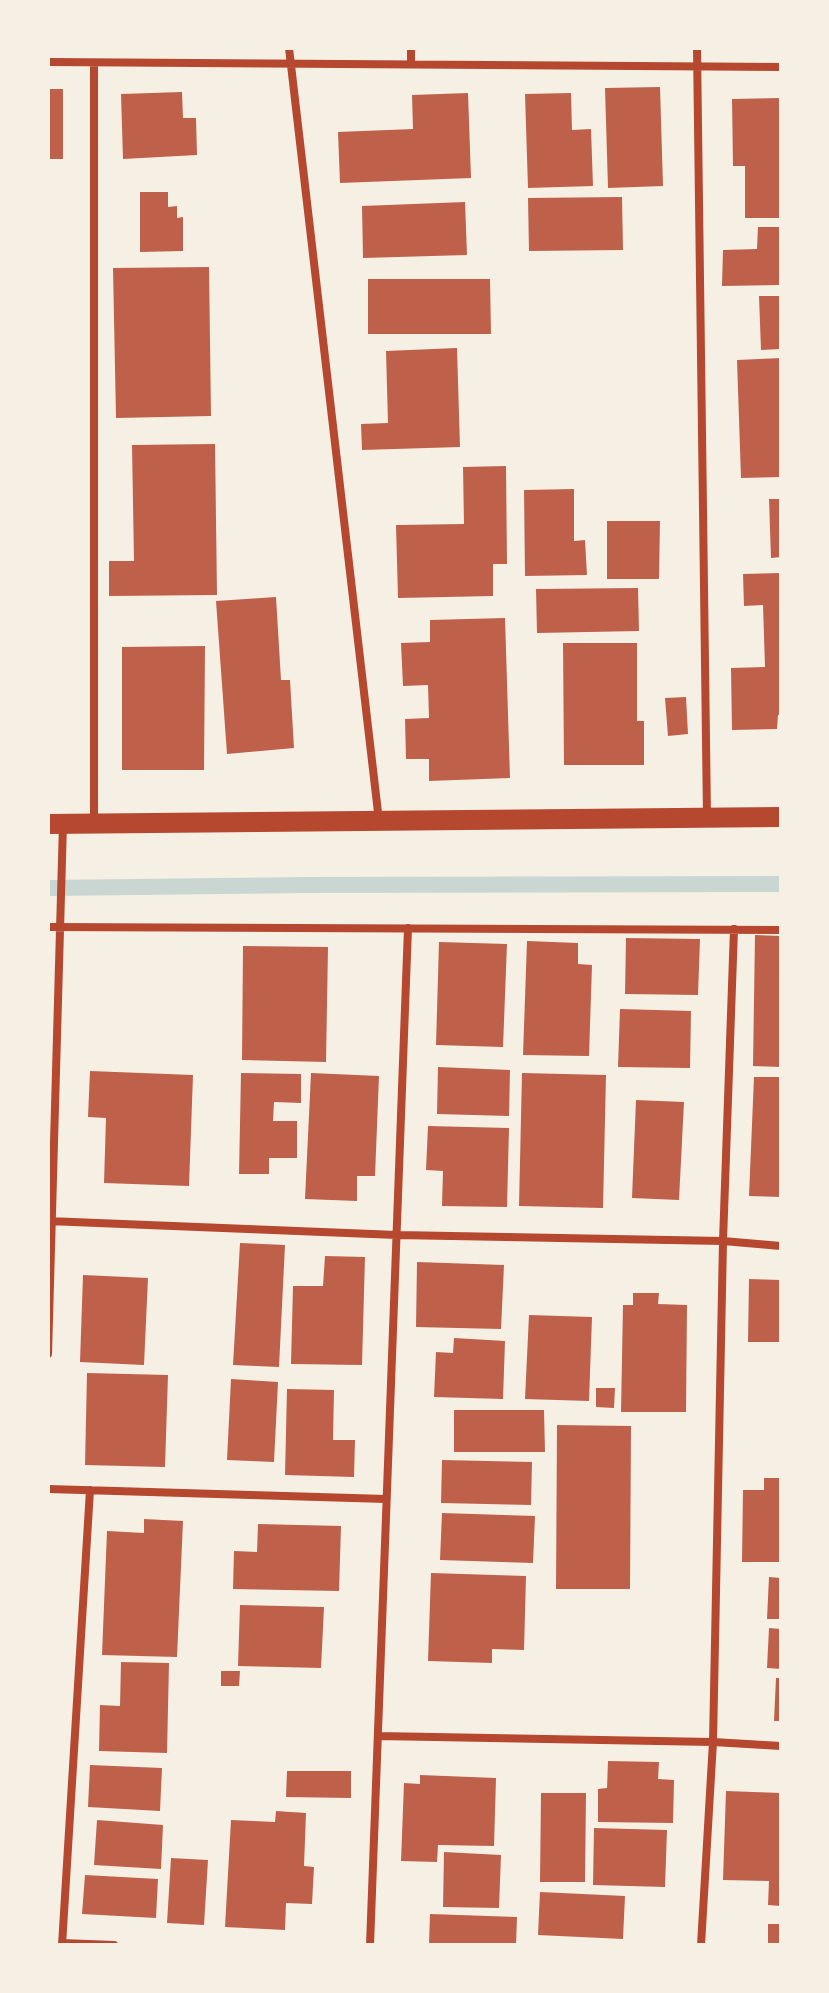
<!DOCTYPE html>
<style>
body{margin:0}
#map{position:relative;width:829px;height:1993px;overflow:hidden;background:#f6efe4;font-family:Arial,sans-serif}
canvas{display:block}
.frame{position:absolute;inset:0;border:50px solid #f6efe4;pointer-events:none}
</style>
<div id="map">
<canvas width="829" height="1993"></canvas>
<div class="frame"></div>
</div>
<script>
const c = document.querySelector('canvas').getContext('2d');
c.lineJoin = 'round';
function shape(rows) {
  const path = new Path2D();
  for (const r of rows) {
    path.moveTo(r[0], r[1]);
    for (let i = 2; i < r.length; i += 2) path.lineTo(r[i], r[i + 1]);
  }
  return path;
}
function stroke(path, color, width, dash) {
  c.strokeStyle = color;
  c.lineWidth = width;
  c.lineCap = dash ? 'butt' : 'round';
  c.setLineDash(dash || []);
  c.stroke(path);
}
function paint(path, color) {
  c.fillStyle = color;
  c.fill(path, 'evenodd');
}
const stream = shape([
 [48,888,308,885,781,884]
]);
const building = shape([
 [660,87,663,186,608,188,605,88],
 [48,89,63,89,63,159,48,159],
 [182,92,183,118,196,118,197,155,123,159,121,94],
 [468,93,471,178,340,183,338,132,413,129,412,95],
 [571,93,572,130,591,129,593,186,528,188,525,94],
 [781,98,781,218,745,218,745,166,733,166,732,99],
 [140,192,168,192,168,207,177,206,177,218,183,217,183,251,140,252],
 [622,197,623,250,529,251,528,198],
 [465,202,467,255,363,258,362,206],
 [758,227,781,227,781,285,722,286,723,250,757,249],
 [209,267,211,416,116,418,113,268],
 [368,279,490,279,491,334,368,334],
 [759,296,781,296,781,349,761,350],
 [457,348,460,447,362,450,361,424,388,423,386,351],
 [781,358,781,477,741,478,737,360],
 [215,444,217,595,109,596,109,561,134,561,132,445],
 [506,466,507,564,493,564,493,596,398,598,396,525,464,524,463,467],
 [574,489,574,541,585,540,587,575,525,576,524,490],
 [769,499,781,499,781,557,771,558],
 [607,521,660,521,659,579,607,579],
 [781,573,781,715,778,715,777,729,732,730,731,668,765,667,763,605,744,606,743,574],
 [638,588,639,631,537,633,536,589],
 [276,597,281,680,290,680,294,748,227,754,216,601],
 [505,618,510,778,429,781,429,759,406,759,405,719,429,718,428,685,403,686,401,643,430,642,430,620],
 [563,643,637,643,637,721,644,721,644,765,564,765],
 [205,646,204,770,122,770,122,647],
 [686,697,688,734,668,736,665,698],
 [755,935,781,936,781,1067,753,1066],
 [626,938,700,939,698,995,625,994],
 [527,941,578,943,578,964,592,965,589,1056,523,1055],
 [439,942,507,944,503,1047,436,1045],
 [243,946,328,947,326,1062,242,1060],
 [620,1009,691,1011,690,1068,618,1067],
 [438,1067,510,1070,509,1116,437,1114],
 [90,1071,193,1075,189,1186,104,1183,106,1118,88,1117],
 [241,1073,301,1074,301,1103,274,1102,273,1121,297,1121,297,1158,269,1158,269,1174,239,1174],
 [311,1073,379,1076,375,1176,357,1176,357,1201,305,1199],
 [522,1073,606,1075,603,1208,519,1206],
 [754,1077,781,1077,781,1197,749,1196],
 [636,1100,684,1102,679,1200,632,1198],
 [428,1126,509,1128,507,1207,442,1206,443,1171,426,1170],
 [240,1243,285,1245,279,1367,233,1365],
 [325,1256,365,1257,362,1365,291,1364,293,1286,323,1286],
 [417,1262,504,1265,501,1329,416,1327],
 [83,1275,148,1278,144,1365,80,1362],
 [749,1279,781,1280,781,1342,748,1342],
 [633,1293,659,1293,658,1304,687,1305,686,1412,621,1412,623,1305,633,1305],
 [529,1315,592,1317,589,1401,525,1399],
 [454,1338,505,1341,503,1399,434,1397,436,1352,453,1353],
 [87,1373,168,1375,165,1467,85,1465],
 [231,1379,278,1382,274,1462,227,1460],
 [596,1388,615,1388,614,1408,596,1407],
 [287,1389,334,1390,333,1440,355,1440,354,1477,285,1475],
 [454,1410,544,1410,545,1452,454,1452],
 [557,1425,631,1426,630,1589,556,1589],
 [442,1460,532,1462,531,1505,441,1503],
 [764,1478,781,1478,781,1562,742,1562,743,1490,764,1490],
 [442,1513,535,1516,533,1563,440,1560],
 [144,1519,183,1521,177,1657,102,1655,107,1531,144,1533],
 [258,1524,341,1526,339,1591,233,1589,234,1551,257,1552],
 [431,1573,526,1576,524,1650,492,1649,492,1663,428,1661],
 [769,1577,781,1578,781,1619,767,1619],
 [240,1605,324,1607,321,1668,238,1666],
 [769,1628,781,1629,781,1669,767,1668],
 [121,1662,169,1663,167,1753,99,1751,100,1705,120,1706],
 [221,1671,240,1671,239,1686,221,1686],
 [776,1678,781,1678,781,1721,774,1721],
 [608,1761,659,1762,658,1779,674,1780,673,1823,598,1822,598,1789,607,1788],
 [90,1765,162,1768,160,1811,88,1807],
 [287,1771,351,1771,351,1798,286,1797],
 [420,1775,496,1778,494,1846,438,1845,437,1862,401,1861,404,1783,420,1784],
 [726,1791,781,1793,781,1906,768,1905,769,1881,723,1880],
 [541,1793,586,1793,585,1882,540,1882],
 [276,1811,306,1813,304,1866,314,1867,312,1904,286,1903,285,1930,225,1927,231,1820,275,1822],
 [97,1820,163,1825,161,1869,94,1865],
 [594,1828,667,1830,665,1887,593,1885],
 [444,1852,501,1855,499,1908,443,1907],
 [171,1858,208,1860,204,1925,167,1923],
 [85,1875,158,1879,156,1918,82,1914],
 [540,1892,625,1896,623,1939,538,1935],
 [430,1914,517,1917,516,1945,429,1945],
 [768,1924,781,1924,781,1945,768,1945]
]);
const minor = shape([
 [289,48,379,821],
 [697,48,707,817],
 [48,62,781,67],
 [411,64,411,48],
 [94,823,94,63],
 [48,927,781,930],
 [48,1221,397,1235,723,1241,781,1246],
 [48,1354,63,824],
 [48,1489,386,1499],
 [378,1736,713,1742,781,1746],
 [62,1943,114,1945],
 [62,1945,90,1490],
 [370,1945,408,928],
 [701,1945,713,1742,723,1241,734,929]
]);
const primary = shape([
 [48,824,781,817]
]);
stroke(stream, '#c9d6d2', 16);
paint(building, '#bf614a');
stroke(minor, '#b5482f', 8);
stroke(primary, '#b5482f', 20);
</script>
